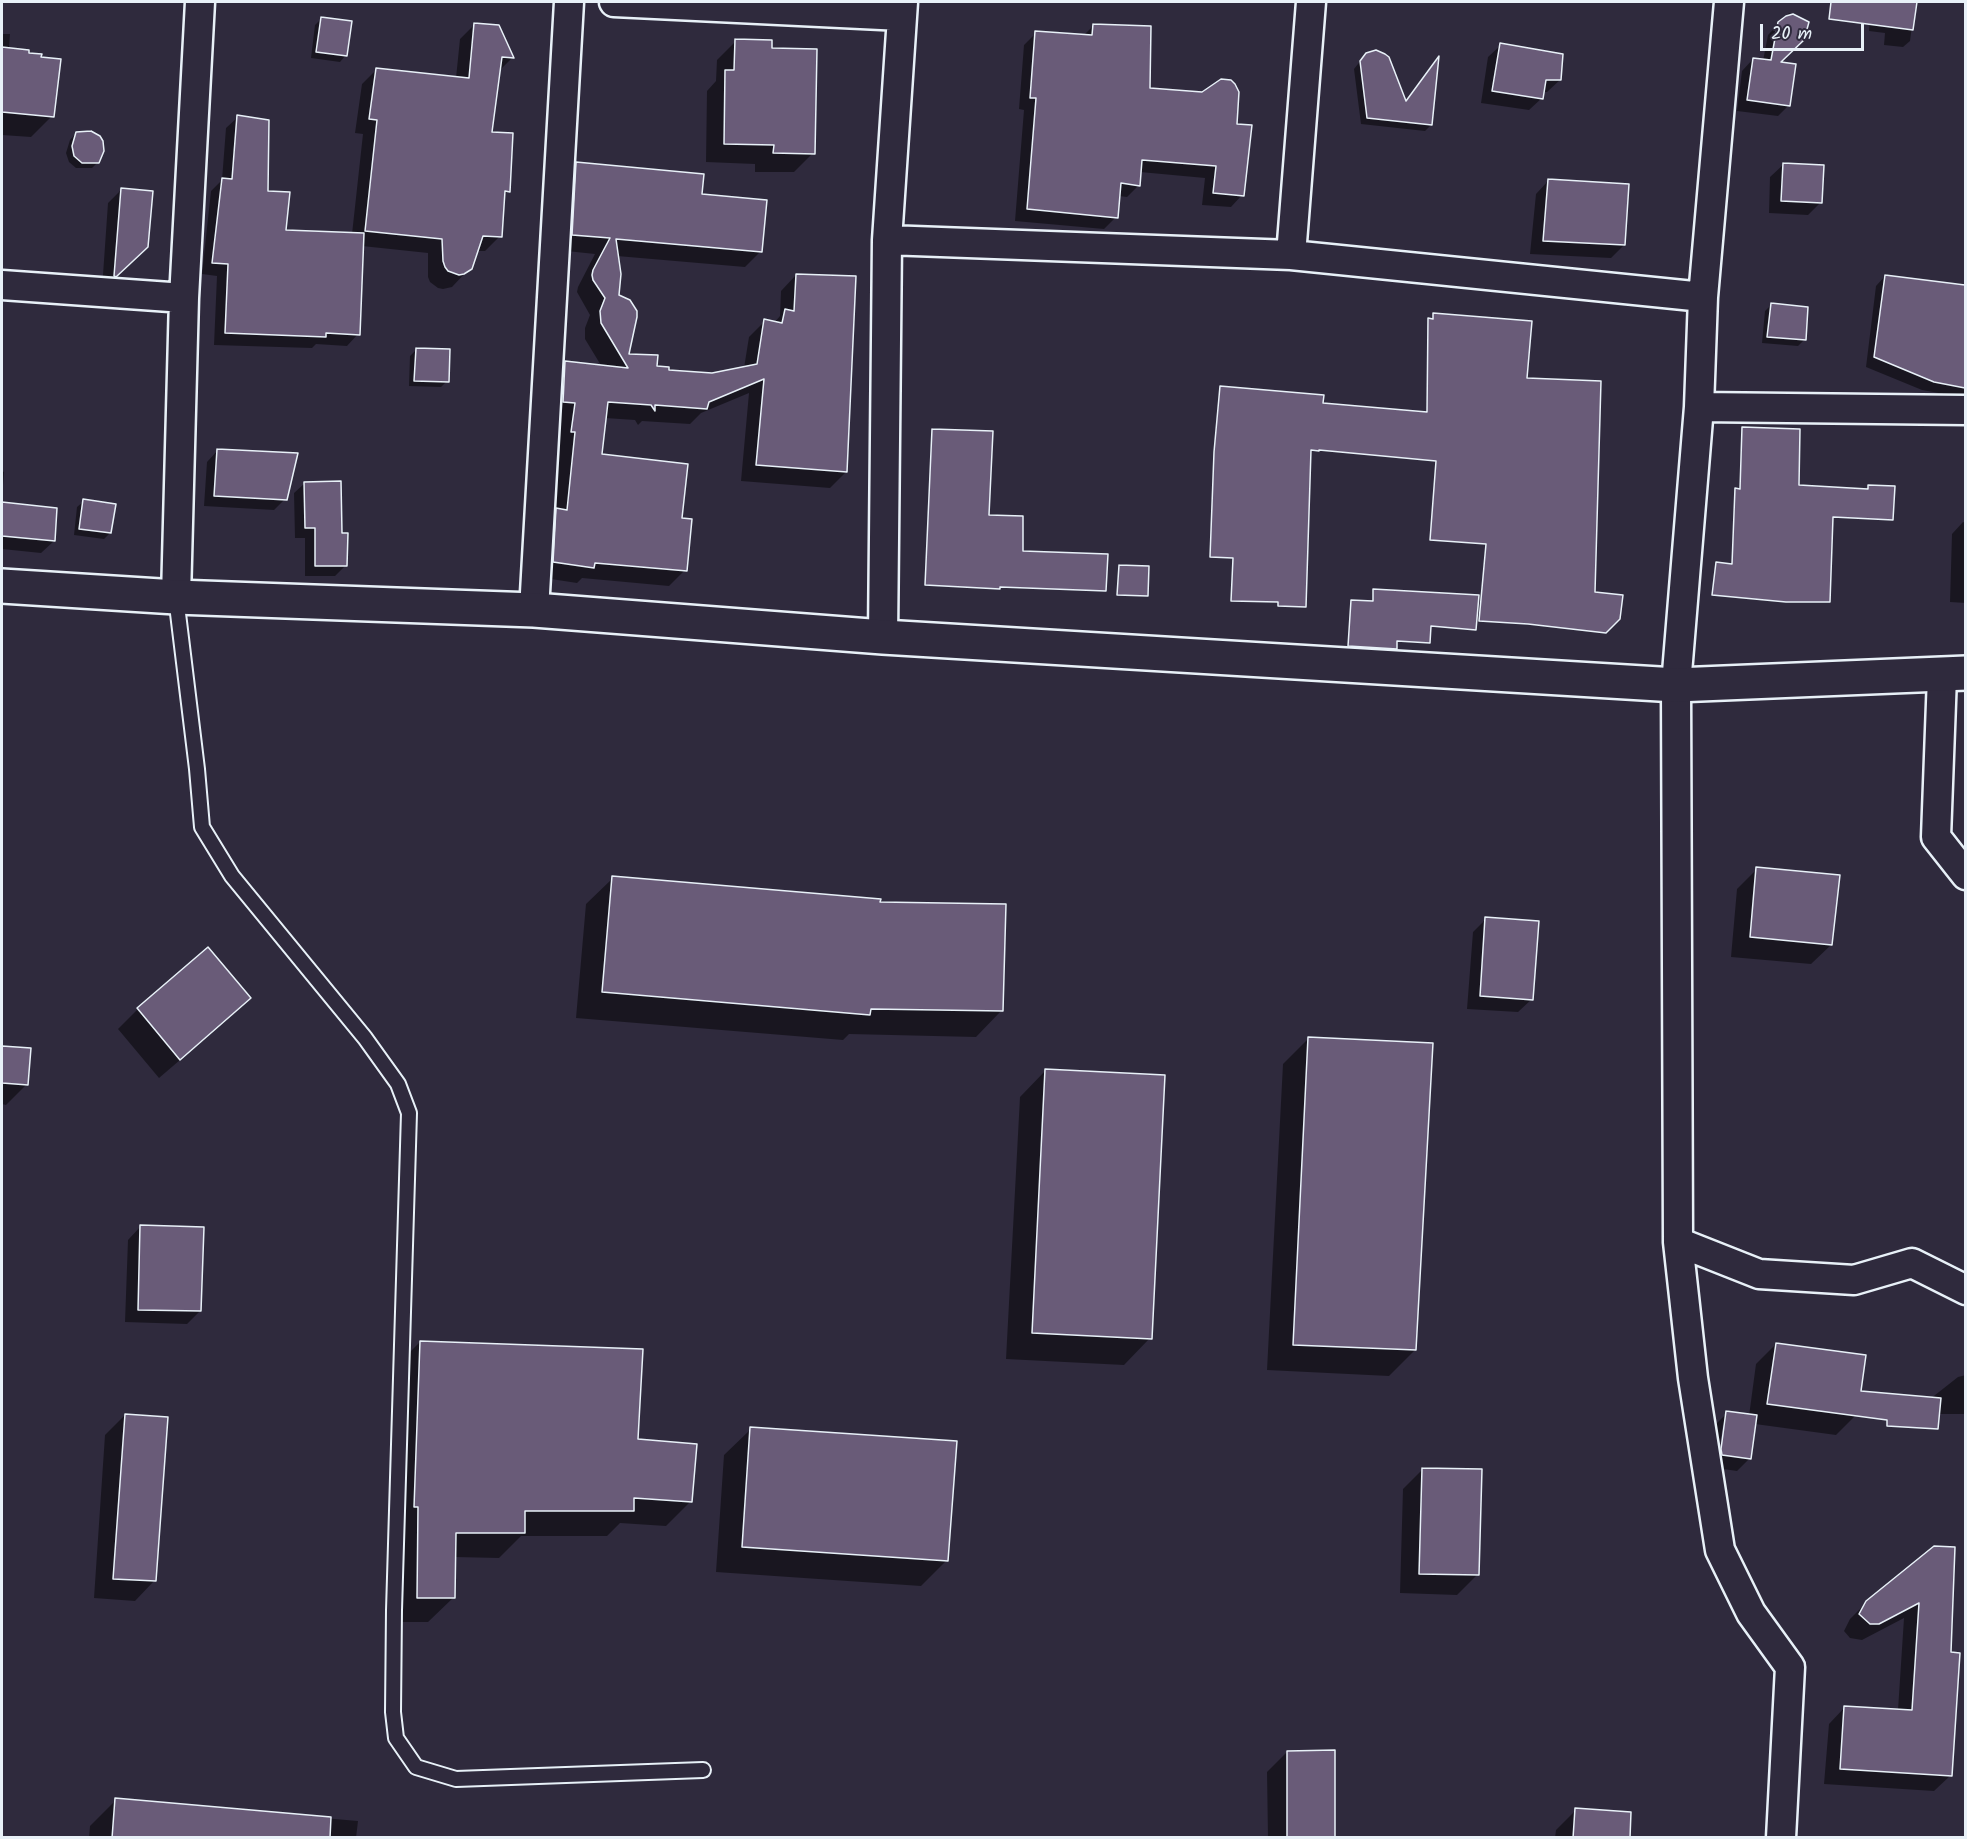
<!DOCTYPE html>
<style>
body{margin:0}
#map{position:relative;width:1967px;height:1839px;overflow:hidden;background:#2f2a3d;font-family:Kalam,sans-serif}
canvas{display:block}
.frame{position:absolute;inset:0;border:3px solid #e8f1f8;pointer-events:none}
.scale{position:absolute;left:1760px;top:24px;width:104px;height:27px;box-sizing:border-box;border:3px solid #e8f1f8;border-top:0;padding-left:8px;font-size:18px;line-height:21px;white-space:nowrap;color:#e8f1f8;-webkit-text-stroke:4px #2f2a3d;paint-order:stroke}
</style>
<div id="map">
<canvas width="1967" height="1839"></canvas>
<div class="frame"></div>
<div class="scale">20 m</div>
</div>
<script>
const c = document.querySelector('canvas').getContext('2d');
c.lineJoin = 'round';
function paint(path, color) {
  c.fillStyle = color;
  c.fill(path, 'evenodd');
}
function shape(rows) {
  const path = new Path2D();
  for (const r of rows) {
    path.moveTo(r[0], r[1]);
    for (let i = 2; i < r.length; i += 2) path.lineTo(r[i], r[i + 1]);
  }
  return path;
}
function stroke(path, color, width, dash) {
  c.strokeStyle = color;
  c.lineWidth = width;
  c.lineCap = dash ? 'butt' : 'round';
  c.setLineDash(dash || []);
  c.stroke(path);
}
const shadow = shape([
 [1832,2,1915,2,1910,41,1903,47,1884,45,1885,33,1869,31,1870,20,1831,18],
 [1789,13,1807,23,1778,63,1789,105,1778,116,1737,111,1742,71,1753,59,1763,61,1768,35],
 [321,19,346,55,340,62,311,58,315,25],
 [475,24,512,58,499,71,491,133,508,191,504,195,500,236,485,251,477,251,467,271,452,287,443,289,438,288,430,282,428,277,428,253,362,246,358,334,347,346,316,344,312,348,214,345,217,276,202,274,211,191,222,180,226,128,238,117,267,192,285,232,352,234,363,134,355,133,362,84,377,69,456,78,460,39],
 [1093,26,1149,90,1236,125,1242,195,1231,207,1202,205,1205,178,1140,172,1139,185,1127,197,1119,196,1116,217,1104,229,1015,221,1024,110,1019,109,1024,45,1036,33,1083,36],
 [2,34,10,34,9,49,52,116,31,137,2,135],
 [736,41,770,50,813,153,794,172,755,172,755,164,706,162,707,91,716,81,717,60],
 [1501,45,1560,80,1547,92,1543,92,1542,98,1529,110,1481,103,1488,57],
 [1366,54,1405,103,1431,125,1425,131,1361,124,1354,69],
 [76,133,98,162,92,168,76,168,69,162,66,153,70,140],
 [577,164,700,195,761,251,745,267,617,256,618,295,627,355,667,371,712,374,744,368,749,337,765,321,774,323,780,316,781,291,796,275,846,472,830,488,741,481,749,393,701,413,690,424,642,421,638,425,635,420,605,418,600,456,680,519,685,570,669,586,582,578,577,583,538,577,553,513,560,447,556,447,560,419,547,417,550,378,565,363,602,367,585,339,585,328,590,315,577,292,578,287,595,254,557,250,561,180],
 [1784,164,1821,202,1808,215,1769,213,1770,177],
 [1549,180,1624,245,1611,258,1530,254,1536,194],
 [2,182,3,182,2,253],
 [121,190,133,260,102,289,108,203],
 [1885,276,1952,285,1954,283,1966,284,1966,398,1922,390,1866,367,1876,286],
 [1771,305,1804,340,1798,346,1762,343,1765,311],
 [417,349,447,381,441,387,409,386,410,356],
 [218,450,285,499,274,510,204,506,207,462],
 [2,471,4,472,2,498],
 [305,483,341,534,345,566,335,576,305,576,305,538,295,538,294,493],
 [84,501,110,533,104,539,74,535,77,507],
 [2,504,55,509,54,541,41,553,2,549],
 [1963,522,1966,523,1966,603,1950,602,1952,534],
 [1757,869,1831,945,1811,964,1731,957,1737,889],
 [613,878,879,903,1002,1010,976,1037,849,1034,843,1040,576,1018,586,904],
 [1486,919,1532,999,1518,1012,1467,1009,1473,932],
 [208,949,249,998,229,1018,159,1078,118,1029,138,1009],
 [1309,1038,1415,1350,1389,1376,1267,1370,1283,1064],
 [2,1047,29,1049,26,1085,6,1105,2,1104],
 [1046,1070,1150,1338,1124,1365,1006,1359,1020,1097],
 [141,1226,200,1311,187,1324,125,1322,128,1240],
 [420,1342,690,1502,666,1526,620,1523,607,1536,521,1536,499,1558,454,1557,453,1598,428,1622,392,1622,395,1367],
 [1776,1344,1856,1415,1836,1435,1755,1424,1750,1458,1737,1471,1709,1467,1714,1426,1727,1413,1749,1416,1756,1364],
 [1723,1425,1726,1425,1721,1457,1718,1457],
 [1966,1375,1966,1414,1913,1414,1925,1403,1958,1377],
 [125,1415,154,1581,135,1601,94,1598,105,1435],
 [751,1429,947,1560,921,1586,716,1572,724,1455],
 [1423,1469,1477,1575,1457,1595,1400,1593,1403,1489],
 [1935,1548,1949,1653,1951,1775,1934,1791,1824,1784,1829,1724,1845,1707,1898,1710,1904,1618,1862,1640,1850,1638,1844,1631,1850,1619,1867,1602],
 [1287,1752,1334,1838,1268,1838,1267,1772],
 [116,1800,358,1821,356,1838,89,1838,90,1826],
 [1576,1810,1628,1838,1555,1838,1556,1830]
]);
const building = shape([
 [1831,2,1917,2,1913,30,1829,19,1831,2],
 [1793,14,1809,22,1804,40,1781,62,1796,64,1790,106,1747,100,1753,58,1771,60,1778,22,1786,16,1793,14],
 [321,17,352,21,347,56,316,52,321,17],
 [474,23,499,25,514,58,502,57,492,132,513,133,510,192,505,191,502,237,483,236,472,269,464,274,459,275,448,271,445,267,443,261,442,239,365,231,377,120,369,119,376,68,469,78,474,23],
 [1093,24,1151,26,1150,88,1202,92,1221,79,1231,80,1235,84,1239,92,1237,124,1252,125,1244,196,1213,193,1216,166,1142,160,1140,186,1121,183,1118,218,1027,209,1036,98,1030,98,1035,31,1092,35,1093,24],
 [735,39,772,40,772,48,817,49,815,154,773,153,774,145,724,144,725,70,734,70,735,39],
 [1500,43,1563,54,1561,80,1546,80,1543,99,1492,91,1500,43],
 [2,47,29,50,29,53,42,54,41,57,61,59,54,117,2,112,2,47],
 [1376,50,1385,54,1389,57,1406,101,1439,56,1432,125,1367,118,1360,61,1366,53,1376,50],
 [237,115,269,120,268,191,290,192,286,230,364,233,360,335,326,333,326,337,225,333,228,264,212,263,222,178,232,179,237,115],
 [91,131,100,136,103,141,104,151,99,163,82,163,74,156,72,146,76,132,91,131],
 [576,162,704,174,702,194,767,200,762,252,616,239,621,274,619,295,630,300,637,311,637,317,629,354,658,355,657,366,669,367,669,370,712,373,757,364,764,319,782,323,785,309,794,311,796,274,856,276,847,472,756,465,764,379,709,402,707,409,655,405,655,411,651,405,608,402,602,454,688,464,682,518,692,519,687,571,595,563,594,568,553,562,556,508,567,510,575,432,571,432,575,403,563,402,565,361,628,368,601,323,600,311,605,298,593,280,592,275,593,270,610,238,572,235,576,162],
 [1783,163,1824,165,1822,203,1781,201,1783,163],
 [1548,179,1629,184,1625,245,1543,241,1548,179],
 [121,188,153,191,148,247,116,277,114,276,121,188],
 [1885,275,1965,285,1965,388,1934,382,1874,357,1885,275],
 [1771,303,1808,307,1806,340,1767,337,1771,303],
 [1433,313,1532,321,1527,378,1601,381,1595,592,1623,595,1620,619,1606,633,1528,624,1479,621,1486,544,1430,540,1436,461,1319,450,1319,451,1311,450,1306,607,1278,606,1278,602,1231,601,1233,558,1210,557,1214,452,1220,386,1324,395,1323,403,1427,412,1428,318,1433,319,1433,313],
 [416,348,450,349,449,382,414,381,416,348],
 [1742,427,1800,429,1799,485,1868,489,1868,485,1895,486,1893,520,1833,517,1830,602,1786,602,1712,595,1716,562,1732,564,1735,488,1740,489,1742,427],
 [932,429,993,431,989,515,1023,516,1023,551,1108,554,1106,591,1000,587,1000,589,925,585,932,429],
 [217,449,298,453,287,500,214,496,217,449],
 [341,481,342,533,348,533,347,566,315,566,315,528,305,528,304,482,341,481],
 [83,499,116,504,111,533,79,529,83,499],
 [2,502,57,508,55,541,2,536,2,502],
 [1119,565,1149,566,1148,596,1117,595,1119,565],
 [1373,589,1479,595,1476,630,1431,626,1430,643,1397,641,1397,649,1348,646,1351,600,1373,601,1373,589],
 [1756,867,1840,875,1832,945,1750,937,1756,867],
 [612,876,881,899,880,902,1006,904,1003,1011,871,1009,870,1015,602,992,612,876],
 [1485,917,1539,921,1533,1000,1480,996,1485,917],
 [208,947,251,998,180,1060,137,1008,208,947],
 [1308,1037,1433,1043,1416,1350,1293,1345,1308,1037],
 [2,1046,31,1048,28,1085,2,1083,2,1046],
 [1045,1069,1165,1075,1152,1339,1032,1333,1045,1069],
 [140,1225,204,1227,201,1311,138,1310,140,1225],
 [420,1341,643,1349,638,1439,697,1444,692,1502,634,1498,634,1511,525,1511,525,1533,456,1533,455,1598,417,1598,418,1507,414,1507,420,1341],
 [1776,1343,1866,1355,1861,1391,1941,1398,1938,1429,1887,1426,1887,1420,1767,1404,1776,1343],
 [1726,1411,1757,1415,1751,1459,1722,1455,1721,1449,1726,1411],
 [125,1414,168,1417,156,1581,113,1579,125,1414],
 [750,1427,957,1441,948,1561,742,1547,750,1427],
 [1422,1468,1482,1469,1479,1575,1419,1574,1422,1468],
 [1934,1546,1955,1547,1951,1652,1960,1653,1952,1776,1840,1769,1844,1706,1912,1710,1919,1603,1879,1624,1870,1624,1859,1614,1866,1601,1934,1546],
 [1335,1750,1335,1838,1287,1838,1287,1751,1335,1750],
 [115,1798,331,1817,330,1838,112,1838,115,1798],
 [1575,1808,1631,1812,1630,1838,1573,1838,1575,1808]
]);
const lane = shape([
 [176,597,197,769,202,827,232,876,365,1038,398,1084,409,1113,394,1610,393,1712,396,1738,416,1767,456,1779,703,1770]
]);
const street = shape([
 [614,2,902,16],
 [1729,2,1703,297,1699,407,1676,685,1678,1242,1693,1378,1720,1550,1751,1613,1790,1667,1781,1838],
 [887,240,1291,255,1703,297],
 [1291,255,1311,2],
 [2,285,184,298],
 [1699,407,1966,410],
 [176,597,184,298,200,2],
 [534,610,569,2],
 [883,637,887,240,903,2],
 [1942,676,1936,837,1966,875],
 [1678,1242,1759,1274,1854,1280,1912,1263,1966,1290]
]);
const highway = shape([
 [2,586,176,597,534,610,883,637,1676,685,1966,673]
]);
paint(shadow, '#0007');
paint(building, '#695b78');
stroke(building, '#e8f1f8', 1.5);
stroke(lane, '#e8f1f8', 18);
stroke(street, '#e8f1f8', 33);
stroke(highway, '#e8f1f8', 38);
stroke(lane, '#2f2a3d', 14);
stroke(street, '#2f2a3d', 28);
stroke(highway, '#2f2a3d', 33);
</script>
